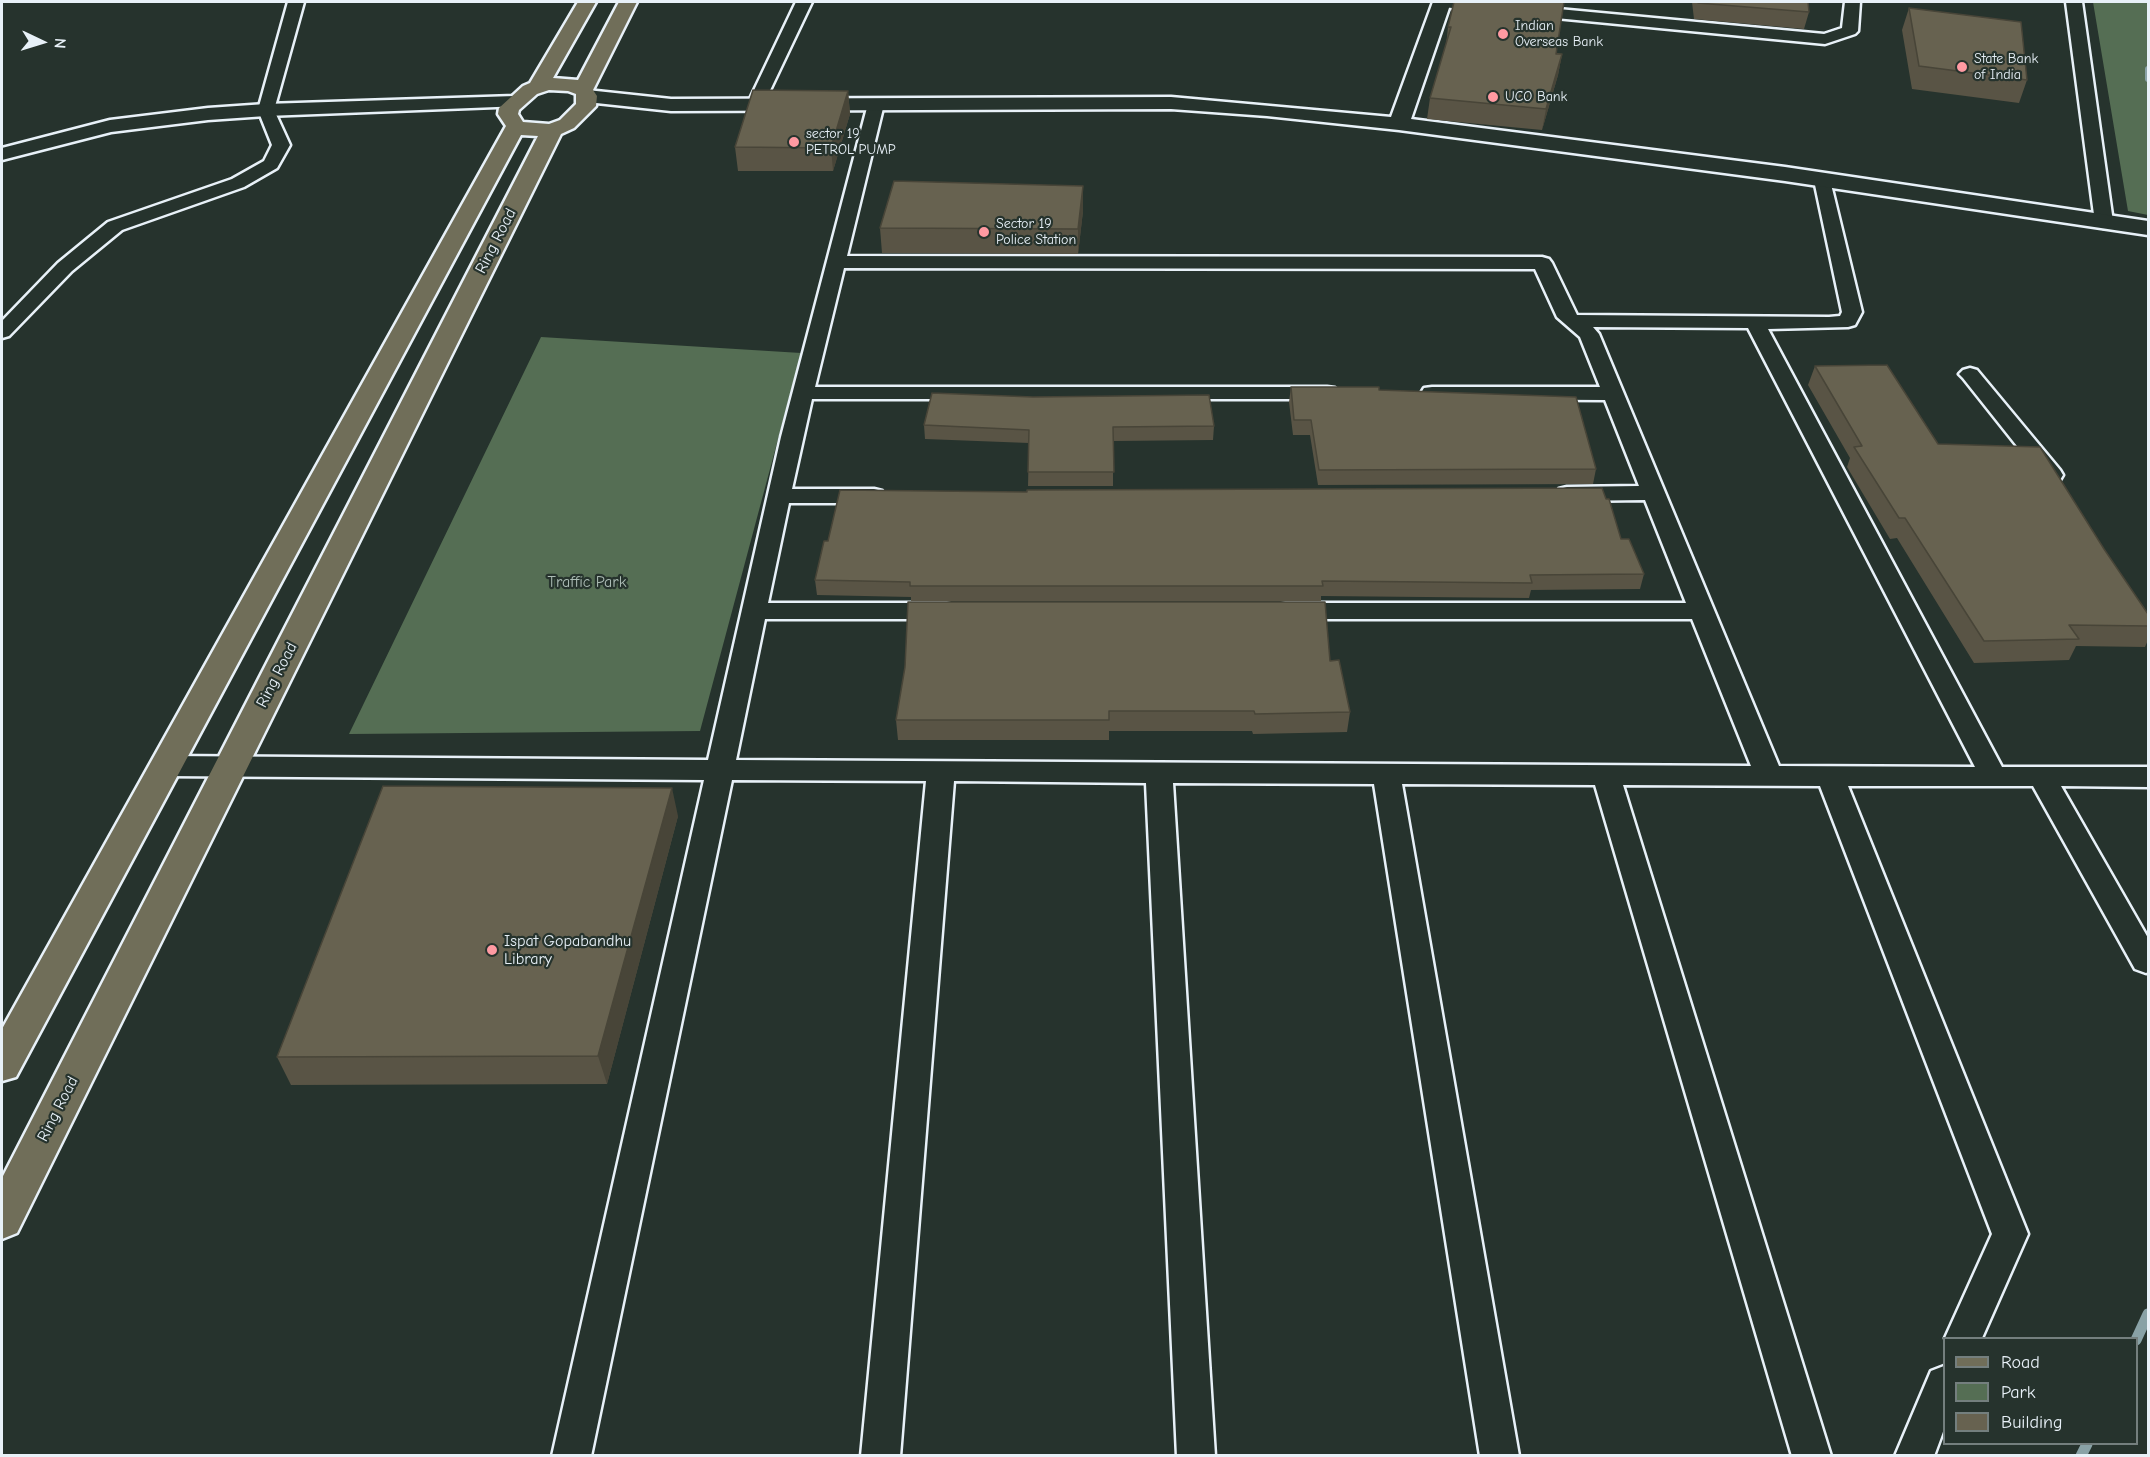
<!DOCTYPE html>
<style>
body{margin:0}
#map{position:relative;width:2150px;height:1457px;overflow:hidden;background:#26332d;font-family:"Comic Neue",sans-serif}
canvas{display:block}
.frame{position:absolute;inset:0;border:3px solid #e8f1f8;pointer-events:none}
.legend{position:absolute;left:1943px;top:1337px;width:195px;height:108px;box-sizing:border-box;background:#26332d;border:2px solid #747f7e;margin:0;padding:8px 10px;list-style:none;font-size:18px;color:#e8f1f8}
.legend li{display:flex;align-items:center;gap:12px;height:30px}
.legend b{width:30px;border:2px solid #747f7e}
.north{position:absolute;left:12px;top:12px;width:60px;height:60px;-webkit-text-stroke:4px #26332d;paint-order:stroke;rotate:94deg;font-size:16px;font-weight:700;line-height:24px;text-align:center;color:#e8f1f8}
.north::after{content:'';display:block;margin:auto;width:21px;height:27px;background:#e8f1f8;clip-path:polygon(50% 0,100% 100%,50% 72%,0 100%)}
</style>
<div id="map">
<canvas width="2150" height="1457"></canvas>
<div class="frame"></div>
<ul class="legend">
<li><b style="height:8px;background:#706e59"></b>Road</li>
<li><b style="height:16px;background:#556e54"></b>Park</li>
<li><b style="height:16px;background:#676250"></b>Building</li>
</ul>
<div class="north">N</div>
</div>
<script>
const c = document.querySelector('canvas').getContext('2d');
c.lineJoin = 'round';
function paint(path, color) {
  c.fillStyle = color;
  c.fill(path, 'evenodd');
}
function shape(rows) {
  const path = new Path2D();
  for (const r of rows) {
    path.moveTo(r[0], r[1]);
    for (let i = 2; i < r.length; i += 2) path.lineTo(r[i], r[i + 1]);
  }
  return path;
}
function stroke(path, color, width, dash) {
  c.strokeStyle = color;
  c.lineWidth = width;
  c.lineCap = dash ? 'butt' : 'round';
  c.setLineDash(dash || []);
  c.stroke(path);
}
function write(font, color, halo, rows, align = 'center') {
  c.font = font + ' "Comic Neue",sans-serif';
  c.lineWidth = 4.5;
  c.setLineDash([]);
  c.textBaseline = 'middle';
  c.strokeStyle = halo;
  c.fillStyle = color;
  for (const [text, x, y, turn = 0] of rows) {
    c.save();
    c.translate(x, y);
    c.rotate((+turn || 0) * Math.PI / 180);
    c.textAlign = isNaN(turn) ? turn : align;
    if (halo) c.strokeText(text, 0, 0);
    c.fillText(text, 0, 0);
    c.restore();
  }
}
const green = shape([
 [2093,2,2148,2,2148,215,2128,211],
 [541,337,801,353,700,731,349,734]
]);
const streamFar1 = shape([
 [2148,69,2148,79]
]);
const stream = shape([
 [2136,1340,2148,1314],
 [2081,1456,2087,1444]
]);
const minor = shape([
 [288,2,304,2,274,110,290,145,277,168,244,187,122,230,72,271,9,336,2,338,2,321,58,263,108,222,232,179,264,161,272,145,258,110,288,2],
 [796,2,812,2,763,105,761,109,749,109,747,105,796,2],
 [1434,2,1484,2,1824,34,1842,28,1845,2,1860,2,1858,31,1855,34,1825,44,1442,7,1434,2],
 [2066,2,2082,2,2113,222,2111,226,2104,228,2097,226,2095,222,2066,2],
 [876,99,884,104,847,256,1542,257,1549,259,1552,263,1577,315,1829,317,1840,316,1842,312,1814,180,1817,176,1829,176,1862,312,1855,325,1848,327,1768,329,2002,767,2148,767,2148,787,2061,786,2148,938,2148,972,2146,973,2135,969,2033,786,1848,786,2028,1234,1982,1338,1945,1338,1992,1234,1820,786,1623,785,1831,1456,1792,1456,1595,785,1402,784,1519,1456,1480,1456,1374,784,1173,783,1215,1456,1177,1456,1146,783,954,781,900,1456,861,1456,926,781,732,780,591,1456,552,1456,704,780,166,776,156,773,152,766,156,759,166,756,708,760,781,437,868,104,876,99],
 [844,268,1535,269,1557,317,1580,337,1600,387,1432,387,1424,388,1421,393,1424,398,1432,399,1605,400,1639,486,1567,487,1559,489,1555,494,1559,499,1567,501,1645,500,1686,603,1288,603,1279,605,1275,611,1279,617,1288,619,1692,619,1751,766,736,760,765,619,944,619,953,617,957,611,953,605,944,603,768,603,789,503,874,503,882,501,886,496,882,491,874,489,792,489,812,399,1327,399,1335,398,1338,393,1335,388,1327,387,815,387,844,268],
 [1593,327,1748,328,1975,767,1779,766,1599,334,1593,327],
 [1970,368,1977,370,2060,470,2063,475,2060,480,2052,482,2044,480,1963,378,1959,374,1963,370,1970,368],
 [1944,1366,1944,1429,1934,1456,1895,1456,1931,1371,1944,1366]
]);
const tertiary = shape([
 [1433,2,1451,2,1411,119,1785,167,2148,221,2148,235,1785,181,1399,130,1267,116,1171,109,671,111,587,102,580,100,577,96,580,92,587,90,671,99,1171,97,1391,117,1433,2],
 [515,96,522,98,525,102,522,106,266,116,208,120,111,132,2,160,2,148,110,120,208,108,266,104,515,96]
]);
const primary = shape([
 [578,2,596,2,553,78,578,80,619,2,637,2,593,90,597,96,596,106,574,128,561,134,17,1233,2,1239,2,1178,538,136,521,135,16,1077,2,1081,2,1029,506,126,498,114,499,108,523,86,530,83,578,2],
 [549,90,568,91,576,94,576,104,560,120,549,124,523,122,518,114,519,110,537,94,549,90]
]);
const wall = shape([
 [1692,2,1808,2,1809,12,1804,29,1694,19],
 [1909,8,2027,80,2019,103,1912,89,1902,30],
 [1448,27,1562,54,1558,75,1542,130,1427,119,1430,98,1446,46],
 [848,91,850,114,833,171,738,171,735,147],
 [1083,186,1083,211,1078,254,882,253,880,228],
 [1815,366,2104,549,2148,614,2148,640,2145,647,2076,646,2069,660,1974,663,1897,538,1890,539,1847,467,1850,458,1808,385],
 [1291,387,1379,390,1596,469,1593,484,1318,485,1310,435,1293,435,1289,402],
 [924,425,1214,426,1213,440,1113,441,1113,486,1028,486,1029,443,925,439],
 [1606,499,1621,539,1644,574,1640,589,1531,590,1529,598,1321,596,1321,601,911,601,911,597,817,595,815,580],
 [1330,661,1350,712,1347,732,1253,734,1252,731,1109,731,1109,740,898,740,896,720],
 [678,816,607,1084,291,1085,277,1057]
]);
const shadedWall = shape([
 [1562,54,1558,75,1542,130,1546,109],
 [848,91,850,114,833,171,831,148],
 [1083,186,1083,211,1078,254,1078,229],
 [672,788,678,816,607,1084,598,1056]
]);
const building = shape([
 [1454,2,1564,2,1556,54,1562,54,1546,109,1430,98,1451,27,1448,27,1454,2],
 [1698,2,1808,2,1809,12,1698,3,1698,2],
 [1909,8,2021,22,2027,80,1919,66,1909,8],
 [753,90,848,91,831,148,735,147,753,90],
 [894,181,1083,186,1078,229,880,228,894,181],
 [1887,365,1938,444,2040,447,2104,549,2148,614,2148,626,2069,625,2079,639,1984,641,1905,518,1899,518,1854,447,1862,446,1815,366,1887,365],
 [1291,387,1379,387,1379,390,1576,397,1596,469,1319,470,1311,420,1294,420,1291,387],
 [932,393,1033,397,1209,395,1214,426,1113,427,1114,472,1028,472,1029,430,924,425,932,393],
 [1602,488,1606,499,1609,499,1621,539,1629,539,1644,574,1530,575,1532,583,1322,581,1323,586,910,586,910,582,815,580,824,541,828,541,840,490,1027,492,1027,490,1602,488],
 [908,602,1325,602,1330,661,1339,660,1350,712,1255,714,1254,711,1109,711,1109,720,896,720,905,667,908,602],
 [383,786,672,788,598,1056,277,1057,383,786]
]);
const markers = [
 [1503,34,6,"#ff9aa2"],
 [1962,67,6,"#ff9aa2"],
 [1493,97,6,"#ff9aa2"],
 [794,142,6,"#ff9aa2"],
 [984,232,6,"#ff9aa2"],
 [492,950,6,"#ff9aa2"]
];
const farPoinames = [
 ["Indian",1515,26],
 ["Overseas Bank",1515,42],
 ["State Bank",1974,59],
 ["of India",1974,75],
 ["UCO Bank",1505,97],
 ["sector 19",806,134],
 ["PETROL PUMP",806,150],
 ["Sector 19",996,224],
 ["Police Station",996,240]
];
const streetNames = [
 ["Ring Road",496,241,-63],
 ["Ring Road",277,675,-63],
 ["Ring Road",58,1109,-63]
];
const parkNames = [
 ["Traffic Park",587,582]
];
const poiNames = [
 ["Ispat Gopabandhu",504,941],
 ["Library",504,959]
];
paint(green, '#556e54');
stroke(streamFar1, '#89a2a6', 6);
stroke(stream, '#89a2a6', 11);
stroke(minor, '#e8f1f8', 5);
stroke(tertiary, '#e8f1f8', 5);
stroke(primary, '#e8f1f8', 5);
paint(minor, '#26332d');
paint(tertiary, '#26332d');
paint(primary, '#706e59');
paint(wall, '#595445');
paint(shadedWall, '#484538');
paint(building, '#676250');
stroke(building, '#484538', 1.5);
for (const [x, y, r, color] of markers) {
  const dot = new Path2D();
  dot.arc(x, y, r, 0, 2 * Math.PI);
  c.fillStyle = color;
  c.fill(dot);
  stroke(dot, '#26332d', 2);
}
write('14px', '#e8f1f8', '#26332d', farPoinames, 'left');
write('16px', '#e8f1f8', '#26332d', streetNames);
write('16px', '#adbdb6', '#26332d', parkNames);
write('16px', '#e8f1f8', '#26332d', poiNames, 'left');
</script>
